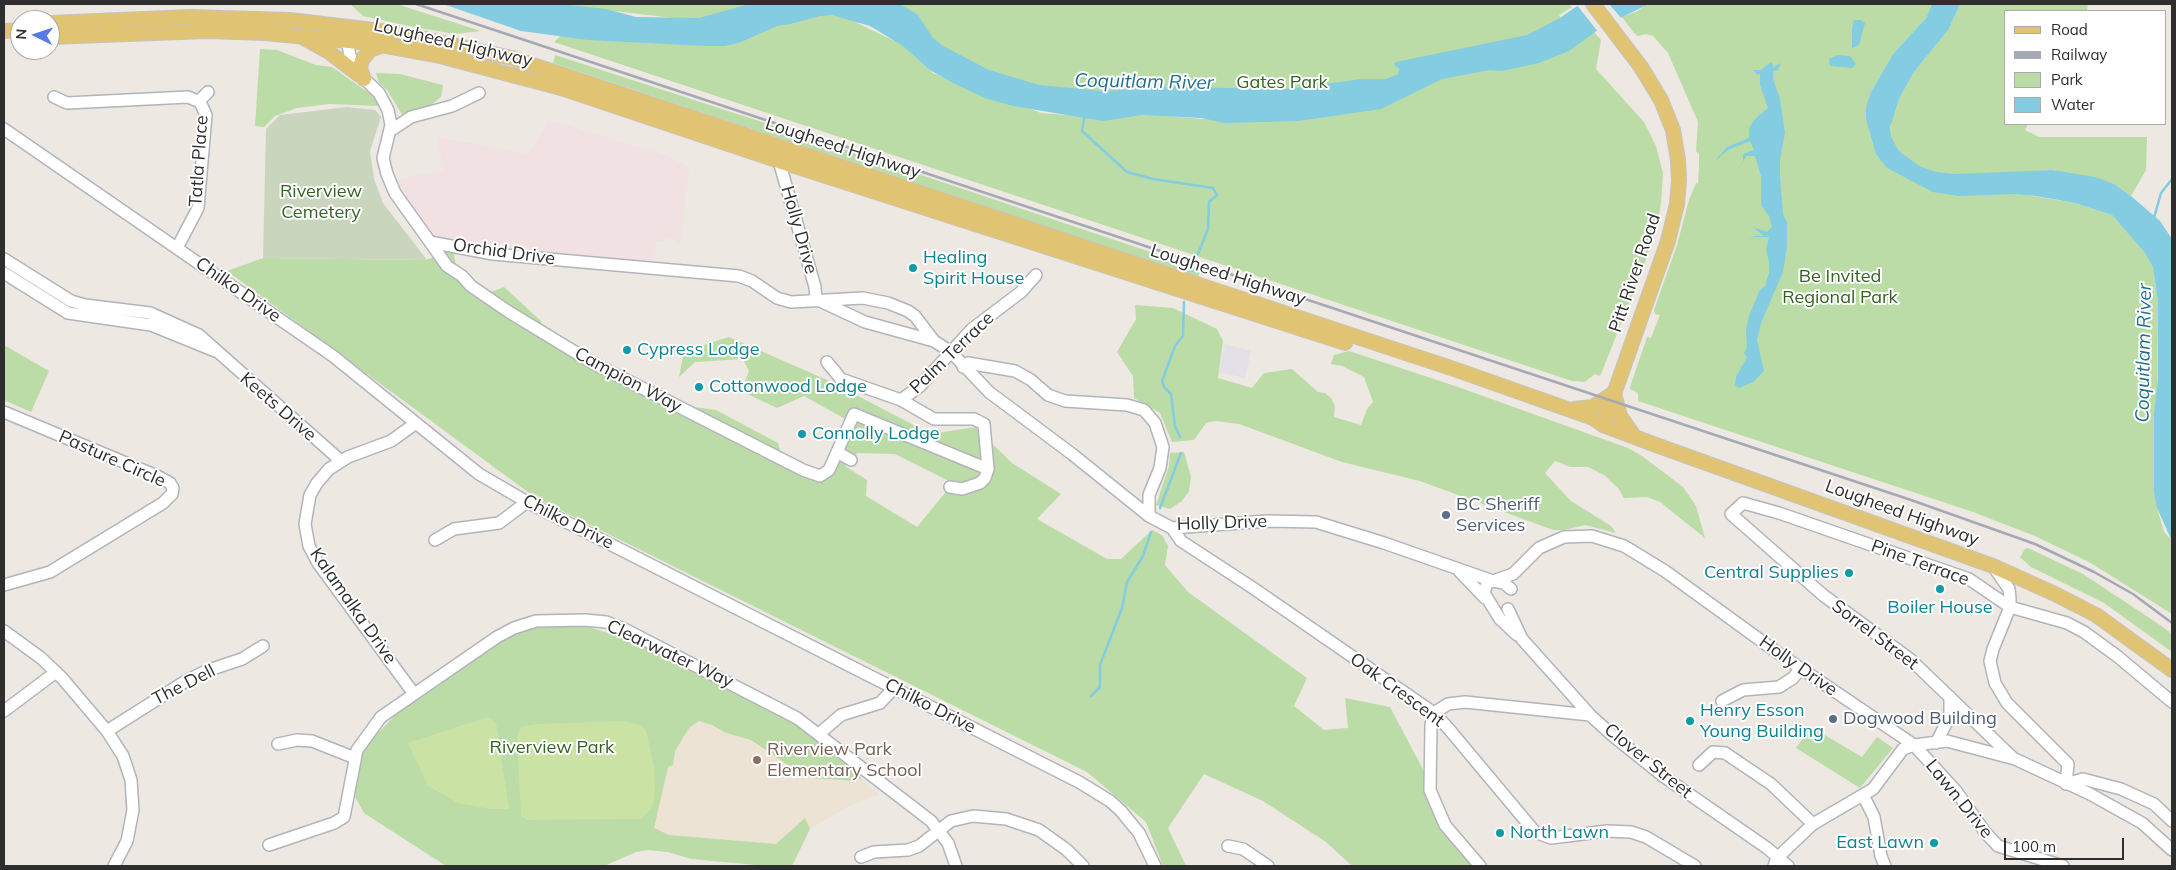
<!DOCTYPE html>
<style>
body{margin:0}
#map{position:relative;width:2176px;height:870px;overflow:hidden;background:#ede8e2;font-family:Mulish,sans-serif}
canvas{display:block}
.frame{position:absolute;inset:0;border:5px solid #2e2e2e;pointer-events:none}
.legend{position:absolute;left:2004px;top:10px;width:162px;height:115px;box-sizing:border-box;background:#fff;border:1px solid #ababab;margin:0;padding:6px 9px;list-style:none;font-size:15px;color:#2e2e2e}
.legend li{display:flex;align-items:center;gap:10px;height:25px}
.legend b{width:25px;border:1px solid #ababab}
.north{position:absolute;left:10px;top:10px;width:50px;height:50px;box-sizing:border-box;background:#fff;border:1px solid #ababab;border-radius:50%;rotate:274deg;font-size:14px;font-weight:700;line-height:20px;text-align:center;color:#2e2e2e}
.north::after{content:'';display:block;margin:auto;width:18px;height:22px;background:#5878e5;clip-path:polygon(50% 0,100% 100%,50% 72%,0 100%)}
.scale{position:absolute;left:2004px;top:838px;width:120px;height:22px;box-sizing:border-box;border:2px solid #2e2e2e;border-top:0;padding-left:6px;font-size:15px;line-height:18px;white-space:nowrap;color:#2e2e2e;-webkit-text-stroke:4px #fff;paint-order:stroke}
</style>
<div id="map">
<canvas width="2176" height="870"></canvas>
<div class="frame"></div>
<ul class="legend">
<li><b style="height:6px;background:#e1c374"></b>Road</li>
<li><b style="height:6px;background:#a5a8b5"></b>Railway</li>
<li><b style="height:14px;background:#bbdca6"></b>Park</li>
<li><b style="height:14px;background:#83cce1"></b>Water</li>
</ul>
<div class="north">N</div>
<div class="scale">100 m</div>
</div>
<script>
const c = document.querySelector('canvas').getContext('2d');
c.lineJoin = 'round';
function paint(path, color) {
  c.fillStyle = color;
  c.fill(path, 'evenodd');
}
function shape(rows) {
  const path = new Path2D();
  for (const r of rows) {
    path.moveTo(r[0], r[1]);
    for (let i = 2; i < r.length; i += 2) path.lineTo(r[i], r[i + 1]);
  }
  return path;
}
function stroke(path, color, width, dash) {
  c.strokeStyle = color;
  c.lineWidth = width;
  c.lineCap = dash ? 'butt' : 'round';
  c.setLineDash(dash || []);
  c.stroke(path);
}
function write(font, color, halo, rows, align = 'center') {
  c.font = font + ' Mulish,sans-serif';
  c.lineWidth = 4;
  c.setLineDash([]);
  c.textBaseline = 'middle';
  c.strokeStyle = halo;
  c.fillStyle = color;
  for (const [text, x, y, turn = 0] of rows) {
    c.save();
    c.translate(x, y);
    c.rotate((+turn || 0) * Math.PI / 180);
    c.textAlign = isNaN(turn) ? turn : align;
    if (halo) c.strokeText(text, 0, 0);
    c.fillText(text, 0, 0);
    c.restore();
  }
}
const industrial = shape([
 [1225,344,1251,351,1245,378,1219,372]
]);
const education = shape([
 [669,658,858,770,861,778,879,794,849,806,810,829,791,866,767,866,691,859,668,852,648,850]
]);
const medical = shape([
 [549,120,671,157,689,168,680,243,675,243,675,239,666,238,665,242,656,241,654,261,511,250,430,236,397,180,443,170,437,137,529,154]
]);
const green = shape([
 [350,4,396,4,481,31,454,34,409,26,363,16],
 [555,4,747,4,743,6,772,4,1569,4,1572,7,1559,15,1577,38,1593,31,1601,40,1596,69,1644,122,1656,146,1663,173,1661,203,1657,226,1642,271,1603,369,1600,376,1595,374,1585,382,1572,381,554,42,564,33,632,19,673,18],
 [857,23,875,23,1076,112,1203,115,1204,119,1151,115,1080,116,1041,113,933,73,907,47],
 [1647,4,1932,4,1926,18,1893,54,1871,92,1890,137,1891,118,1899,99,1914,72,1949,29,1960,4,2088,4,2087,11,2005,11,2005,124,2028,124,2025,130,2039,137,2147,137,2146,170,2131,196,2114,184,2052,170,1996,173,2027,195,2075,203,2112,215,2144,252,2153,267,2158,303,2157,508,2164,532,2172,540,2172,614,2089,562,2035,536,1973,512,1638,401,1638,393,1630,389,1631,384,1647,337,1651,338,1660,315,1655,314,1654,310,1677,245,1689,200,1696,183,1698,184,1699,165,1699,154,1696,151,1698,122,1668,53,1653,36,1646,34,1638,36,1634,33,1622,17,1638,11],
 [260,49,277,50,316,65,332,67,369,93,376,99,378,106,329,104,297,108,275,116,264,127,255,126],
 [555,55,796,133,1201,269,1198,277,553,63],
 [376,73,400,74,443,85,441,97,426,109,403,116,387,90,379,83],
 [443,247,454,253,457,275,486,294,504,287,541,321,539,336,680,405,716,410,778,443,782,458,818,478,835,465,847,420,804,396,777,408,741,391,749,371,743,359,695,362,679,377,684,351,729,337,827,380,931,434,975,427,1012,463,1061,494,1037,519,1107,559,1121,559,1152,530,1162,535,1168,546,1165,565,1188,592,1307,678,1294,706,1324,730,1348,728,1345,698,1390,707,1426,775,1432,805,1473,866,1352,866,1326,842,1263,801,1204,774,1168,828,1186,866,1163,866,1146,822,1087,772,536,498,227,271,263,258,426,260,436,256],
 [857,453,895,454,953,483,917,527,866,496,867,480,845,466],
 [1135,305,1173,308,1217,329,1223,341,1218,378,1252,388,1264,373,1292,369,1318,392,1325,393,1331,398,1335,406,1334,417,1344,420,1361,425,1367,409,1373,402,1364,377,1342,366,1331,364,1334,355,1349,351,1458,387,1628,448,1642,456,1683,487,1696,506,1705,538,1660,502,1647,497,1624,498,1618,488,1604,475,1588,467,1570,467,1555,461,1545,473,1571,501,1611,526,1616,533,1585,525,1564,530,1553,530,1420,481,1342,462,1239,424,1215,421,1206,423,1194,440,1172,442,1160,413,1134,398,1133,376,1117,352,1136,319],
 [4,345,49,371,31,412,4,400],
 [1184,452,1191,477,1189,491,1182,501,1170,509,1156,505,1169,466,1170,453],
 [2028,548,2083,574,2160,625,2172,634,2172,652,2104,603,2031,567,2020,557,2025,549],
 [585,626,638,642,732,688,817,736,858,770,861,778,856,781,811,778,801,774,751,740,726,733,712,725,699,721,689,728,675,751,673,765,668,767,654,828,669,835,776,844,805,818,810,829,792,866,767,866,691,859,668,852,648,850,636,852,604,866,446,866,364,813,355,797,362,756,375,732,380,731,403,707,466,666,508,634,538,627],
 [1811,727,1862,757,1877,737,1893,748,1860,788,1796,748]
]);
const cemetery = shape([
 [347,107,375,110,381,117,370,151,374,179,383,203,427,260,263,258,266,129,280,115]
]);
const pitch = shape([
 [488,717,496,722,509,809,490,809,458,803,428,786,408,743],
 [622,721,638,724,646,730,654,766,655,790,653,806,647,813,641,819,527,820,521,816,517,738,520,727,538,724]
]);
const water = shape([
 [443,4,558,4,606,9,636,17,699,18,749,4,900,4,918,15,933,38,943,46,989,70,1039,85,1102,91,1173,87,1287,89,1361,79,1386,79,1398,74,1400,69,1394,65,1396,62,1527,35,1560,18,1580,4,1649,4,1602,27,1569,51,1539,63,1502,71,1490,70,1442,79,1381,109,1298,121,1225,123,1201,118,1142,115,1103,121,1013,106,985,98,955,84,930,70,903,46,870,26,832,15,820,16,790,24,777,26,741,42,725,46,705,46,588,40,521,31],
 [1932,4,1960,4,1949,29,1914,72,1899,99,1890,127,1891,137,1899,151,1919,166,1936,172,1955,174,2052,170,2095,177,2114,184,2131,196,2160,221,2172,239,2172,541,2157,508,2154,492,2154,414,2158,379,2158,303,2153,267,2144,252,2112,215,2075,203,2036,196,2015,194,1959,196,1933,192,1887,168,1876,154,1866,119,1866,107,1871,92,1893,54,1926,18],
 [1854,20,1861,20,1865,23,1859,45,1852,48,1852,29],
 [1837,55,1850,56,1856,64,1852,68,1830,66,1829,59],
 [1771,62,1774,67,1781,63,1778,70,1773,71,1773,79,1780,99,1785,133,1780,160,1780,176,1783,214,1787,222,1787,247,1783,272,1761,323,1757,340,1764,371,1753,382,1739,388,1735,385,1736,377,1747,357,1744,353,1747,348,1746,330,1749,316,1760,290,1765,286,1769,273,1769,262,1766,249,1769,237,1753,237,1742,244,1754,236,1764,236,1753,227,1767,232,1772,227,1769,216,1761,205,1761,176,1755,156,1746,156,1734,178,1743,161,1743,154,1754,150,1750,141,1728,150,1715,161,1727,147,1749,138,1749,128,1755,119,1768,108,1760,85,1760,74,1758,75,1753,70,1761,70]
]);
const pier = shape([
 [1576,4,1609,4,1622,19,1599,33]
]);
const stream = shape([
 [1084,119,1082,131,1127,172,1153,179,1213,188,1217,195,1209,202,1208,229,1198,254],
 [2154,218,2161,193,2172,179],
 [1192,271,1193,266],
 [1180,437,1175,426,1171,394,1164,387,1162,381,1175,346,1183,336,1184,302],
 [1160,508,1181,453],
 [1091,696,1100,687,1100,665,1122,608,1127,582,1143,556,1151,532]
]);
const minor = shape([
 [345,33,353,68,379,93,388,110,391,125,383,158,387,174,395,193,430,242,493,254,739,276,752,281,777,298,791,302,863,298,888,303,908,311,915,316,934,341,951,352,989,392,1072,454,1149,516,1172,528,1268,521,1316,522,1384,543,1493,581,1513,574,1539,548,1564,537,1592,536,1624,546,1665,571,1778,653,1914,745,1947,741,2015,759,2090,794,2142,823,2172,850],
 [54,97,67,103,188,97,200,102,206,115,198,208,177,248],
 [199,101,208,92],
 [4,129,333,356,479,474,527,502,1079,782,1110,801,1121,811,1139,833,1155,866],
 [390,131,411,117,452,106,479,93],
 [779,161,815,287,816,299],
 [430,242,447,266,462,276,471,286,509,312,593,363,803,470,820,476,829,470,854,414,988,469],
 [4,259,71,301,85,305,150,313,199,335,341,461],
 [4,273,68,313,151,325,215,351],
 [818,300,865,322,934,341],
 [827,362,841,379,901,400],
 [963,367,968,363,1015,371,1031,380,1048,395,1065,401,1127,405,1144,410,1155,423,1163,447,1160,468,1149,495,1149,516],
 [4,412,157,476,170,483,173,488,172,494,163,503,50,572,4,585],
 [837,452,851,460],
 [950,487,962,489,980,483,985,478,988,469,984,424,974,419,934,419,901,400,920,386,972,329,1021,292,1036,275],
 [1172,528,1181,541,1253,588,1434,713,1448,728,1535,832,1551,838,1607,831,1631,832,1646,837,1695,866],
 [435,540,454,529,499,523,527,502],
 [1993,566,2009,589,2010,598,2010,607,1993,649,1990,661,1995,683,2007,703,2068,764,2066,784,2083,779,2121,789,2154,804,2172,821],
 [1460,572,1485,598],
 [1511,589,1504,583,1493,581,1487,583,1484,593,1500,619,1517,635],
 [1508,609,1522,639,1590,715,1612,735,1663,776,1767,848,1788,866],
 [4,631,41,658,62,678,107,731,123,756,131,780,133,810,127,841,114,866],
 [414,694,318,563,309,546,305,524,310,495,317,483,329,469,348,457,391,441,416,423],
 [1722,701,1743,690,1779,687,1793,678,1801,668],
 [4,711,56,672],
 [107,731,186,681,206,671,242,659,263,646],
 [819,734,841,715,880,703,894,688],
 [1936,743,1950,716,1950,697],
 [278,744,297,740,312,741,355,758],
 [2013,758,1911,660,1823,595,1731,514,1743,503,1779,513,1969,579,2010,607,2067,623,2084,632,2117,656,2172,702],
 [1699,765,1713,752,1725,753,1771,784,1813,824],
 [1863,795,1874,817,1881,856,1885,866],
 [269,845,334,823,344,817,357,750,381,717,497,637,514,628,536,621,585,620,606,622,624,629,797,718,931,821,948,843,956,866],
 [1228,846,1243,849,1268,866],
 [861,857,874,852,908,850,919,846,951,821,973,816,1006,819,1039,830,1067,850,1083,866],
 [1480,866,1445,825,1430,790,1431,725,1434,713,1448,704,1465,702,1590,715],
 [1774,866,1777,858,1813,824,1873,789,1903,749,1914,745,1956,791,1985,832,1998,846,2063,866]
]);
const major = shape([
 [1593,4,1641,67,1661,100,1673,130,1678,160,1679,180,1677,204,1668,241,1603,425],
 [50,23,190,17,290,20,398,33,512,58,1454,369,1593,418,1603,425,1656,445,1993,566,2055,594,2096,615,2172,670],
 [4,31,20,30],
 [50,37,207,31,265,33,369,43,440,56,561,88,779,161,1345,343],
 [304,38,329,52,359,75],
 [364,79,360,68,362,60,370,50,383,45],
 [1614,393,1620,416,1634,436],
 [1574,409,1593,407,1614,393]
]);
const rail = shape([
 [416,4,1911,500,2035,544,2094,572,2133,594,2172,623]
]);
const markers = [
 [913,268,5,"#0f9aa8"],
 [627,350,5,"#0f9aa8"],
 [699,387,5,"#0f9aa8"],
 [802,434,5,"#0f9aa8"],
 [1446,515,5,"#5c6f8a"],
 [1849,573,5,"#0f9aa8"],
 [1940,589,5,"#0f9aa8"],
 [1833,719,5,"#5c6f8a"],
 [1690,721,5,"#0f9aa8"],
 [757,760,5,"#8d6e63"],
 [1500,833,5,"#0f9aa8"],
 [1934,843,5,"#0f9aa8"]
];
const streetNames = [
 ["Lougheed Highway",453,43,13],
 ["Lougheed Highway",843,148,18],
 ["Tatla Place",199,161,-86],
 ["Holly Drive",799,230,74],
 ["Orchid Drive",504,252,8],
 ["Pitt River Road",1635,273,-71],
 ["Lougheed Highway",1228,275,18],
 ["Chilko Drive",238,290,35],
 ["Palm Terrace",952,353,-44],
 ["Campion Way",628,380,28],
 ["Keets Drive",278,407,41],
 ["Pasture Circle",112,459,24],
 ["Lougheed Highway",1902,513,20],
 ["Chilko Drive",568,522,27],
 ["Holly Drive",1222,523,-2],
 ["Pine Terrace",1920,563,20],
 ["Kalamalka Drive",353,606,55],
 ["Sorrel Street",1875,635,37],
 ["Clearwater Way",670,654,25],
 ["Holly Drive",1798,666,35],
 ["The Dell",184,685,-27],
 ["Oak Crescent",1397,690,36],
 ["Chilko Drive",930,706,27],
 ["Clover Street",1648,761,39],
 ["Lawn Drive",1959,799,51]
];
const parkNames = [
 ["Gates Park",1282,83],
 ["Riverview",321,192],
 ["Cemetery",321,213],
 ["Be Invited",1840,277],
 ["Regional Park",1840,298],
 ["Riverview Park",552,748]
];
const cultureNames = [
 ["Healing",923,258],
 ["Spirit House",923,279],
 ["Cypress Lodge",637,350],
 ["Cottonwood Lodge",709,387],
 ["Connolly Lodge",812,434],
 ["Central Supplies",1839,573,"right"],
 ["Boiler House",1940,608,"center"],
 ["Henry Esson",1700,711],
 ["Young Building",1700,732],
 ["North Lawn",1510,833],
 ["East Lawn",1924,843,"right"]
];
const serviceNames = [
 ["BC Sheriff",1456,505],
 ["Services",1456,526],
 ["Dogwood Building",1843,719]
];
const educationNames = [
 ["Riverview Park",767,750],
 ["Elementary School",767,771]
];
const waterNames = [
 ["Coquitlam River",1144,82,1],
 ["Coquitlam River",2144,353,-89]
];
paint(industrial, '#e3e1e7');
paint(education, '#ece3d4');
paint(medical, '#f2e1e3');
paint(green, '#bbdca6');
paint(cemetery, '#c9d5bc');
paint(pitch, '#cae2a3');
paint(water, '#83cce1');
paint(pier, '#ede8e2');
stroke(stream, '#83cce1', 2.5);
stroke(minor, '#b2b4bc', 14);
stroke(major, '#c4c4c4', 16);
stroke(minor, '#fff', 11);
stroke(major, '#e1c374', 14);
stroke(rail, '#a5a8b5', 2.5);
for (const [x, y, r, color] of markers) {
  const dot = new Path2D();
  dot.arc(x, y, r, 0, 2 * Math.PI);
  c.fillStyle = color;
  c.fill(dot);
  stroke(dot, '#fff', 2);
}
write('18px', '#2e2e2e', '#fff', streetNames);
write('18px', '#346325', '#fff', parkNames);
write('18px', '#0d838f', '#fff', cultureNames, 'left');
write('18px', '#4e5e75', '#fff', serviceNames, 'left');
write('18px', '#785e54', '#fff', educationNames, 'left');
write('italic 19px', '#1f6e90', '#fff', waterNames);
</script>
